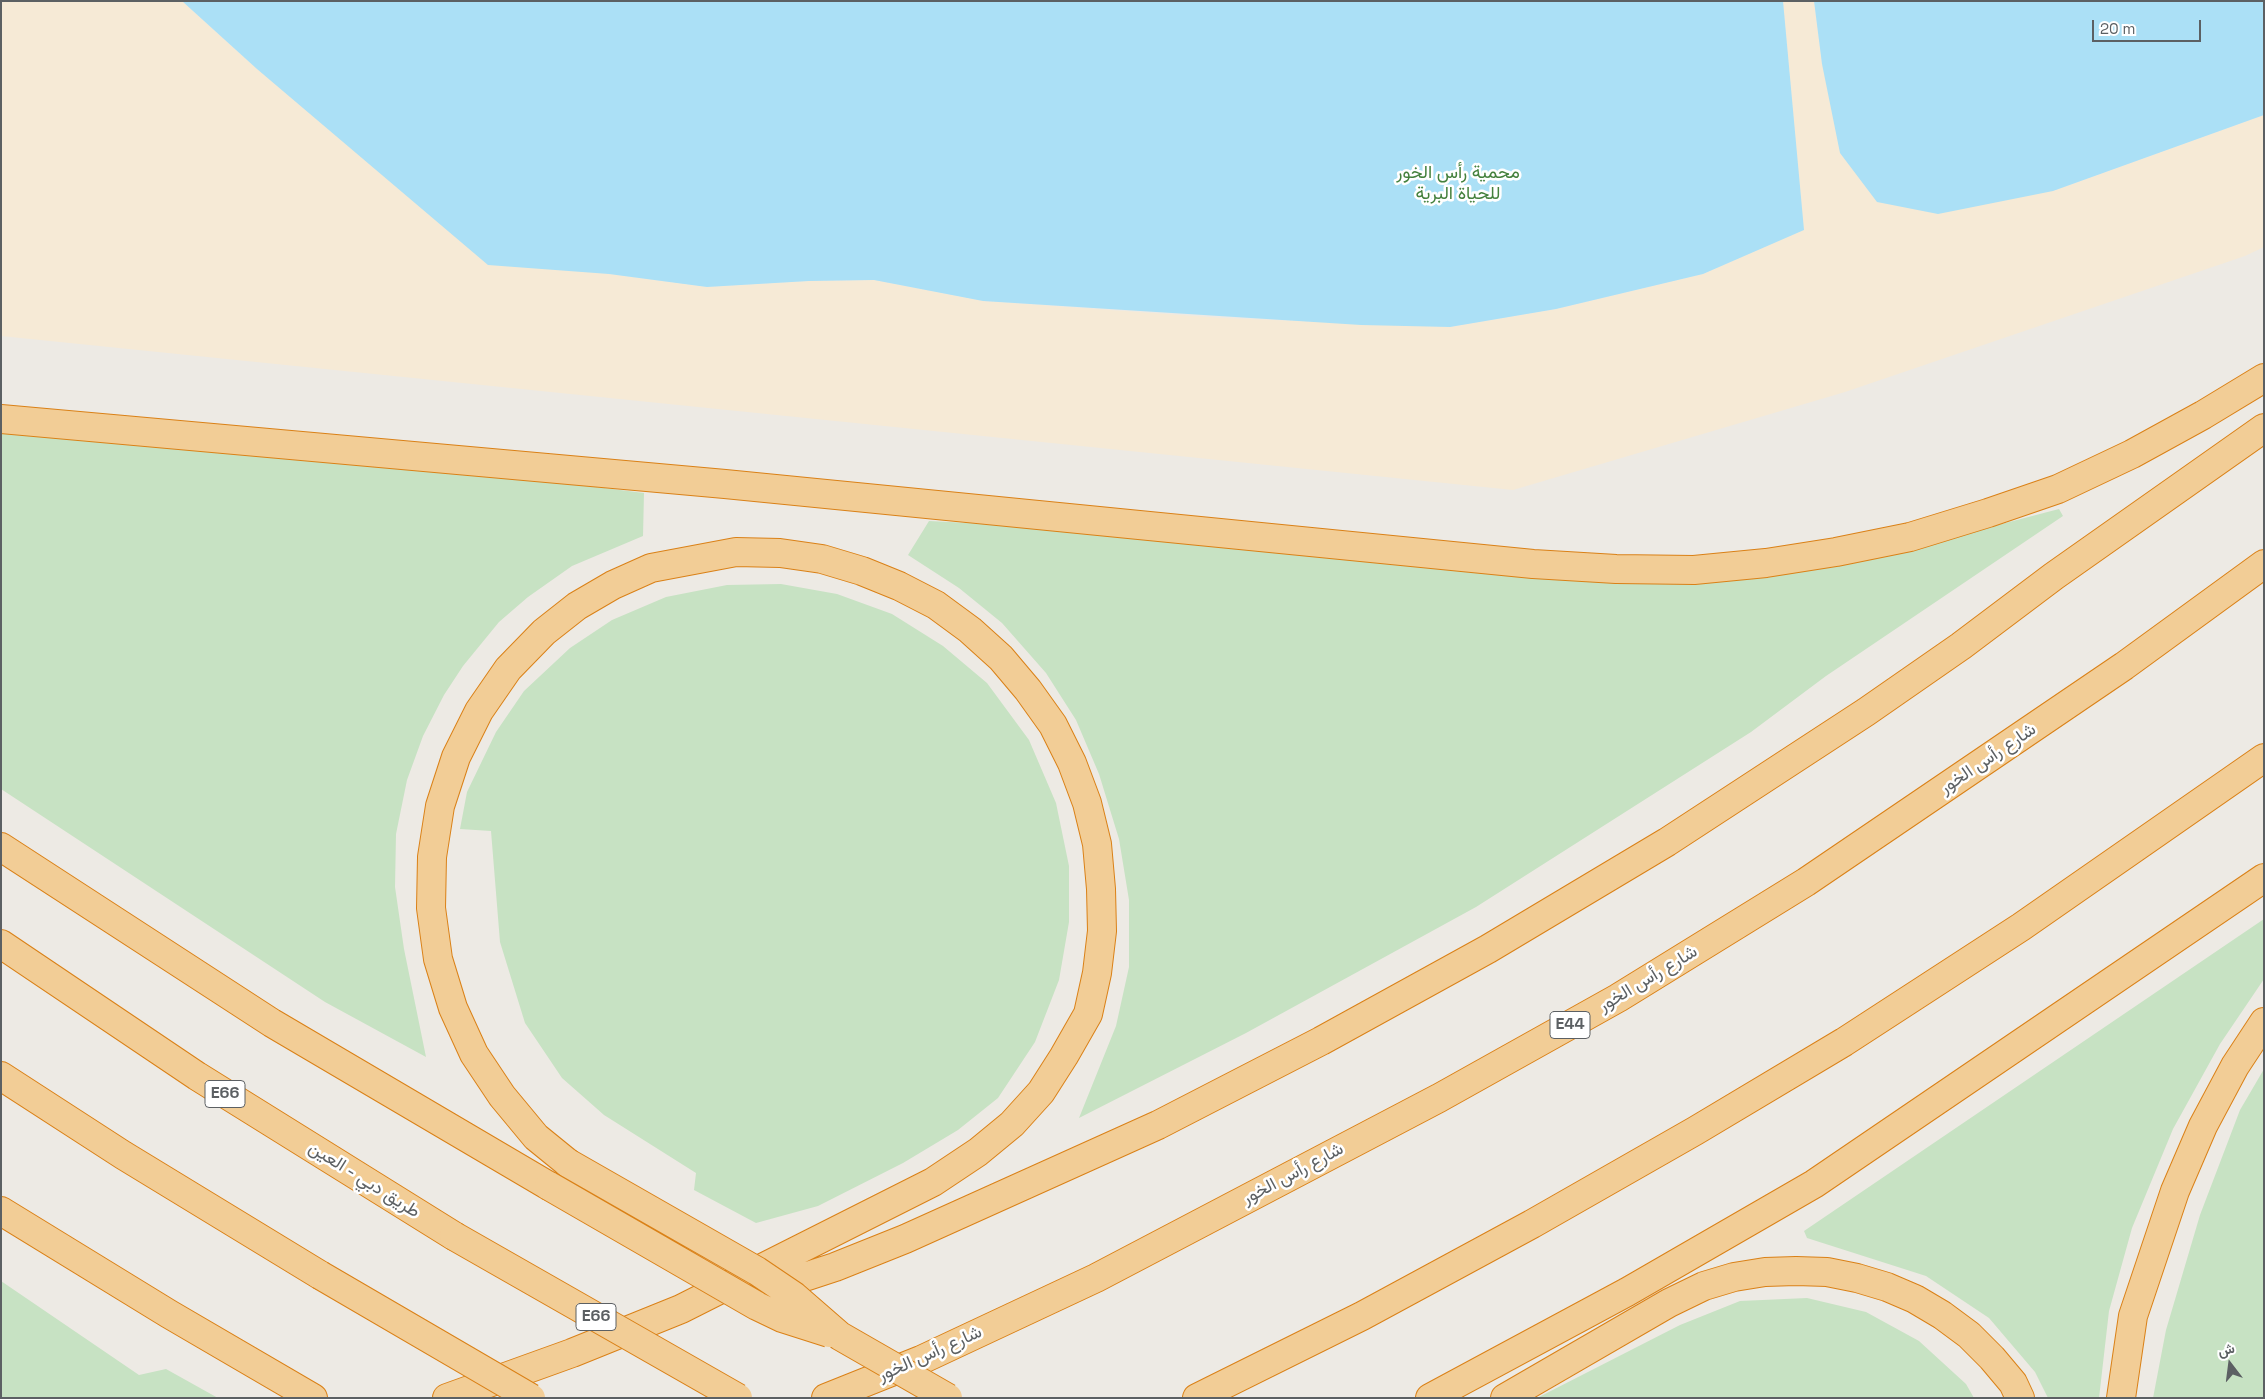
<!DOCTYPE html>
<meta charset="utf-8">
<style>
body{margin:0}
#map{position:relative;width:2265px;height:1399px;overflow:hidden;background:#edeae4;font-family:"Space Grotesk",Vazirmatn,sans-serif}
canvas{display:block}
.frame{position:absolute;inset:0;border:2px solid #5c6063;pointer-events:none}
.north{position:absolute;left:2205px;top:1339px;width:50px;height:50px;-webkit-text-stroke:4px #fff;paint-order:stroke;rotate:345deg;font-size:14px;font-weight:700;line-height:20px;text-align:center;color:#5c6063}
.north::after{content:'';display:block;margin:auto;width:18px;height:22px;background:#5c6063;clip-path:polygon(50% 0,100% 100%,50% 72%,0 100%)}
.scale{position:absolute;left:2092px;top:20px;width:109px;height:22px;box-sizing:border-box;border:2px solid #5c6063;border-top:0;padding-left:6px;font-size:15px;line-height:18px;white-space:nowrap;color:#5c6063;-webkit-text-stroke:4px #fff;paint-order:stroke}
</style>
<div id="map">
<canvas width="2265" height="1399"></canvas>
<div class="frame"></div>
<div class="north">ش</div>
<div class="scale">20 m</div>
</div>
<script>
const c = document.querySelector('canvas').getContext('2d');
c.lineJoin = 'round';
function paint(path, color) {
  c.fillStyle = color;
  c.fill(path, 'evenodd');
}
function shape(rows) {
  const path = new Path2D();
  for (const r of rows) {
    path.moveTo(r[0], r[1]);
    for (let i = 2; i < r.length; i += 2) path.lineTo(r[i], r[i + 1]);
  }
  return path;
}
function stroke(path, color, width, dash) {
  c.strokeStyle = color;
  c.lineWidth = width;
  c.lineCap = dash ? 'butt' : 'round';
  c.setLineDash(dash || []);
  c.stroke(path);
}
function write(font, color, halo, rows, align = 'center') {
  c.font = font + ' "Space Grotesk",Vazirmatn,sans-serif';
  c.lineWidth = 5;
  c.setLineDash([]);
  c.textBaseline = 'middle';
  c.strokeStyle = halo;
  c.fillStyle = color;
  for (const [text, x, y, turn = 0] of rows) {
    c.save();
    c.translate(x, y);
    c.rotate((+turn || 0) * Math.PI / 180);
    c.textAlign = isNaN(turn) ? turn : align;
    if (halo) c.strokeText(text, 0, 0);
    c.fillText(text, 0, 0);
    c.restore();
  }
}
const green = shape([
 [1,433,502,475,644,493,643,536,572,566,528,597,499,622,463,666,444,695,423,736,407,780,396,834,395,887,404,949,426,1057,325,1002,1,789],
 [2059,509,2063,516,1826,676,1751,732,1476,907,1246,1033,1079,1118,1116,1026,1129,967,1129,900,1119,839,1099,774,1076,720,1046,673,1002,623,959,588,908,555,929,521,1050,527,1557,576,1879,556],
 [781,584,837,594,892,614,943,646,987,683,1029,740,1056,803,1069,866,1069,922,1059,980,1035,1042,998,1098,958,1130,903,1163,818,1206,756,1223,694,1190,696,1173,604,1115,562,1078,525,1023,500,942,491,831,460,829,467,792,496,732,524,691,570,648,612,620,666,597,727,585],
 [2264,919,2264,979,2220,1044,2173,1129,2132,1228,2109,1311,2099,1398,2048,1398,2035,1372,1989,1318,1926,1276,1807,1238,1804,1231],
 [2264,1069,2264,1398,2153,1398,2166,1330,2200,1215,2240,1110],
 [1,1281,139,1375,166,1369,218,1398,1,1398],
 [1807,1298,1866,1312,1919,1341,1966,1384,1974,1398,1537,1398,1680,1325,1740,1301]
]);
const sand = shape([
 [1,1,182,1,257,69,609,274,707,287,809,281,874,280,983,301,1223,318,1450,327,1557,309,1703,274,1803,230,1783,1,1814,1,1822,64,2053,191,2264,115,2264,247,2245,256,1845,392,1513,490,1,336]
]);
const water = shape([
 [182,1,1783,1,1804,230,1703,274,1556,309,1450,327,1361,325,983,301,874,280,809,281,707,287,609,274,488,265,257,69],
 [1814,1,2264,1,2264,115,2053,191,1938,214,1877,202,1840,153,1822,64]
]);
const highway = shape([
 [1,419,725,484,1533,564,1616,569,1694,570,1766,563,1836,552,1910,537,1988,513,2058,489,2132,454,2203,415,2264,378],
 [1,847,272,1023,549,1186],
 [1,944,197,1076,454,1236],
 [1,1076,123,1155,320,1275],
 [1,1211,169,1314,313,1398],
 [759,1292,835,1267,905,1239,1158,1125,1321,1041,1488,949,1667,842,1866,712,1961,646,2054,576,2264,428],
 [447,1398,572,1353,681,1309,933,1182,978,1152,1012,1124,1041,1092,1064,1056,1088,1014,1097,973,1102,931,1101,889,1097,844,1087,803,1072,763,1053,725,1028,690,1001,658,970,630,936,605,899,586,862,571,822,559,780,553,736,552,651,568,613,585,577,606,544,632,508,669,479,711,456,757,440,806,432,857,431,908,438,959,453,1008,474,1054,502,1096,536,1137,568,1163],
 [826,1398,921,1360,1096,1278,1439,1098,1618,998,1806,882,2124,666,2264,564],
 [1197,1398,1362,1316,1532,1224,1695,1131,1844,1042,2021,927,2264,758],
 [1430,1398,1627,1292,1814,1184,2264,878],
 [1505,1398,1669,1303,1704,1286,1734,1277,1765,1272,1796,1271,1827,1272,1857,1278,1887,1287,1915,1299,1942,1315,1969,1335,1992,1358,2013,1383,2020,1398],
 [2121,1398,2133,1316,2175,1191,2203,1126,2235,1066,2264,1022]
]);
const highwayBridge = shape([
 [568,1163,757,1271,794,1296,840,1336,948,1398],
 [549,1186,757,1306,782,1318,829,1333],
 [454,1236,738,1398],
 [320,1275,531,1398]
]);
const shields = [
 [1570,1025,40],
 [225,1094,40],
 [596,1317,40]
];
const shieldNames = [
 ["E44",1570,1025],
 ["E66",225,1094],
 ["E66",596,1317]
];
const parkNames = [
 ["محمية رأس الخور",1458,173],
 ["للحياة البرية",1458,194]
];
const streetNames = [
 ["شارع رأس الخور",1988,759,-34],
 ["شارع رأس الخور",1648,979,-31],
 ["شارع رأس الخور",1293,1174,-28],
 ["طريق دبي - العين",364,1180,32],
 ["شارع رأس الخور",930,1354,-24]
];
paint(green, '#c7e2c3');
paint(sand, '#f6ead6');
paint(water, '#abe0f6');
stroke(highway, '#da8117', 30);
stroke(highway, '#f2cd96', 28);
stroke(highwayBridge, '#da8117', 30, []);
stroke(highwayBridge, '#f2cd96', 28);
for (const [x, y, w] of shields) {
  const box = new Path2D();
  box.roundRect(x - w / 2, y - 13.5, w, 27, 4);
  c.fillStyle = '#fff';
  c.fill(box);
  stroke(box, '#5c6063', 1);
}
write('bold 16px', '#5c6063', null, shieldNames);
write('18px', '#44813d', '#fff', parkNames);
write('18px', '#5c6063', '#fff', streetNames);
</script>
